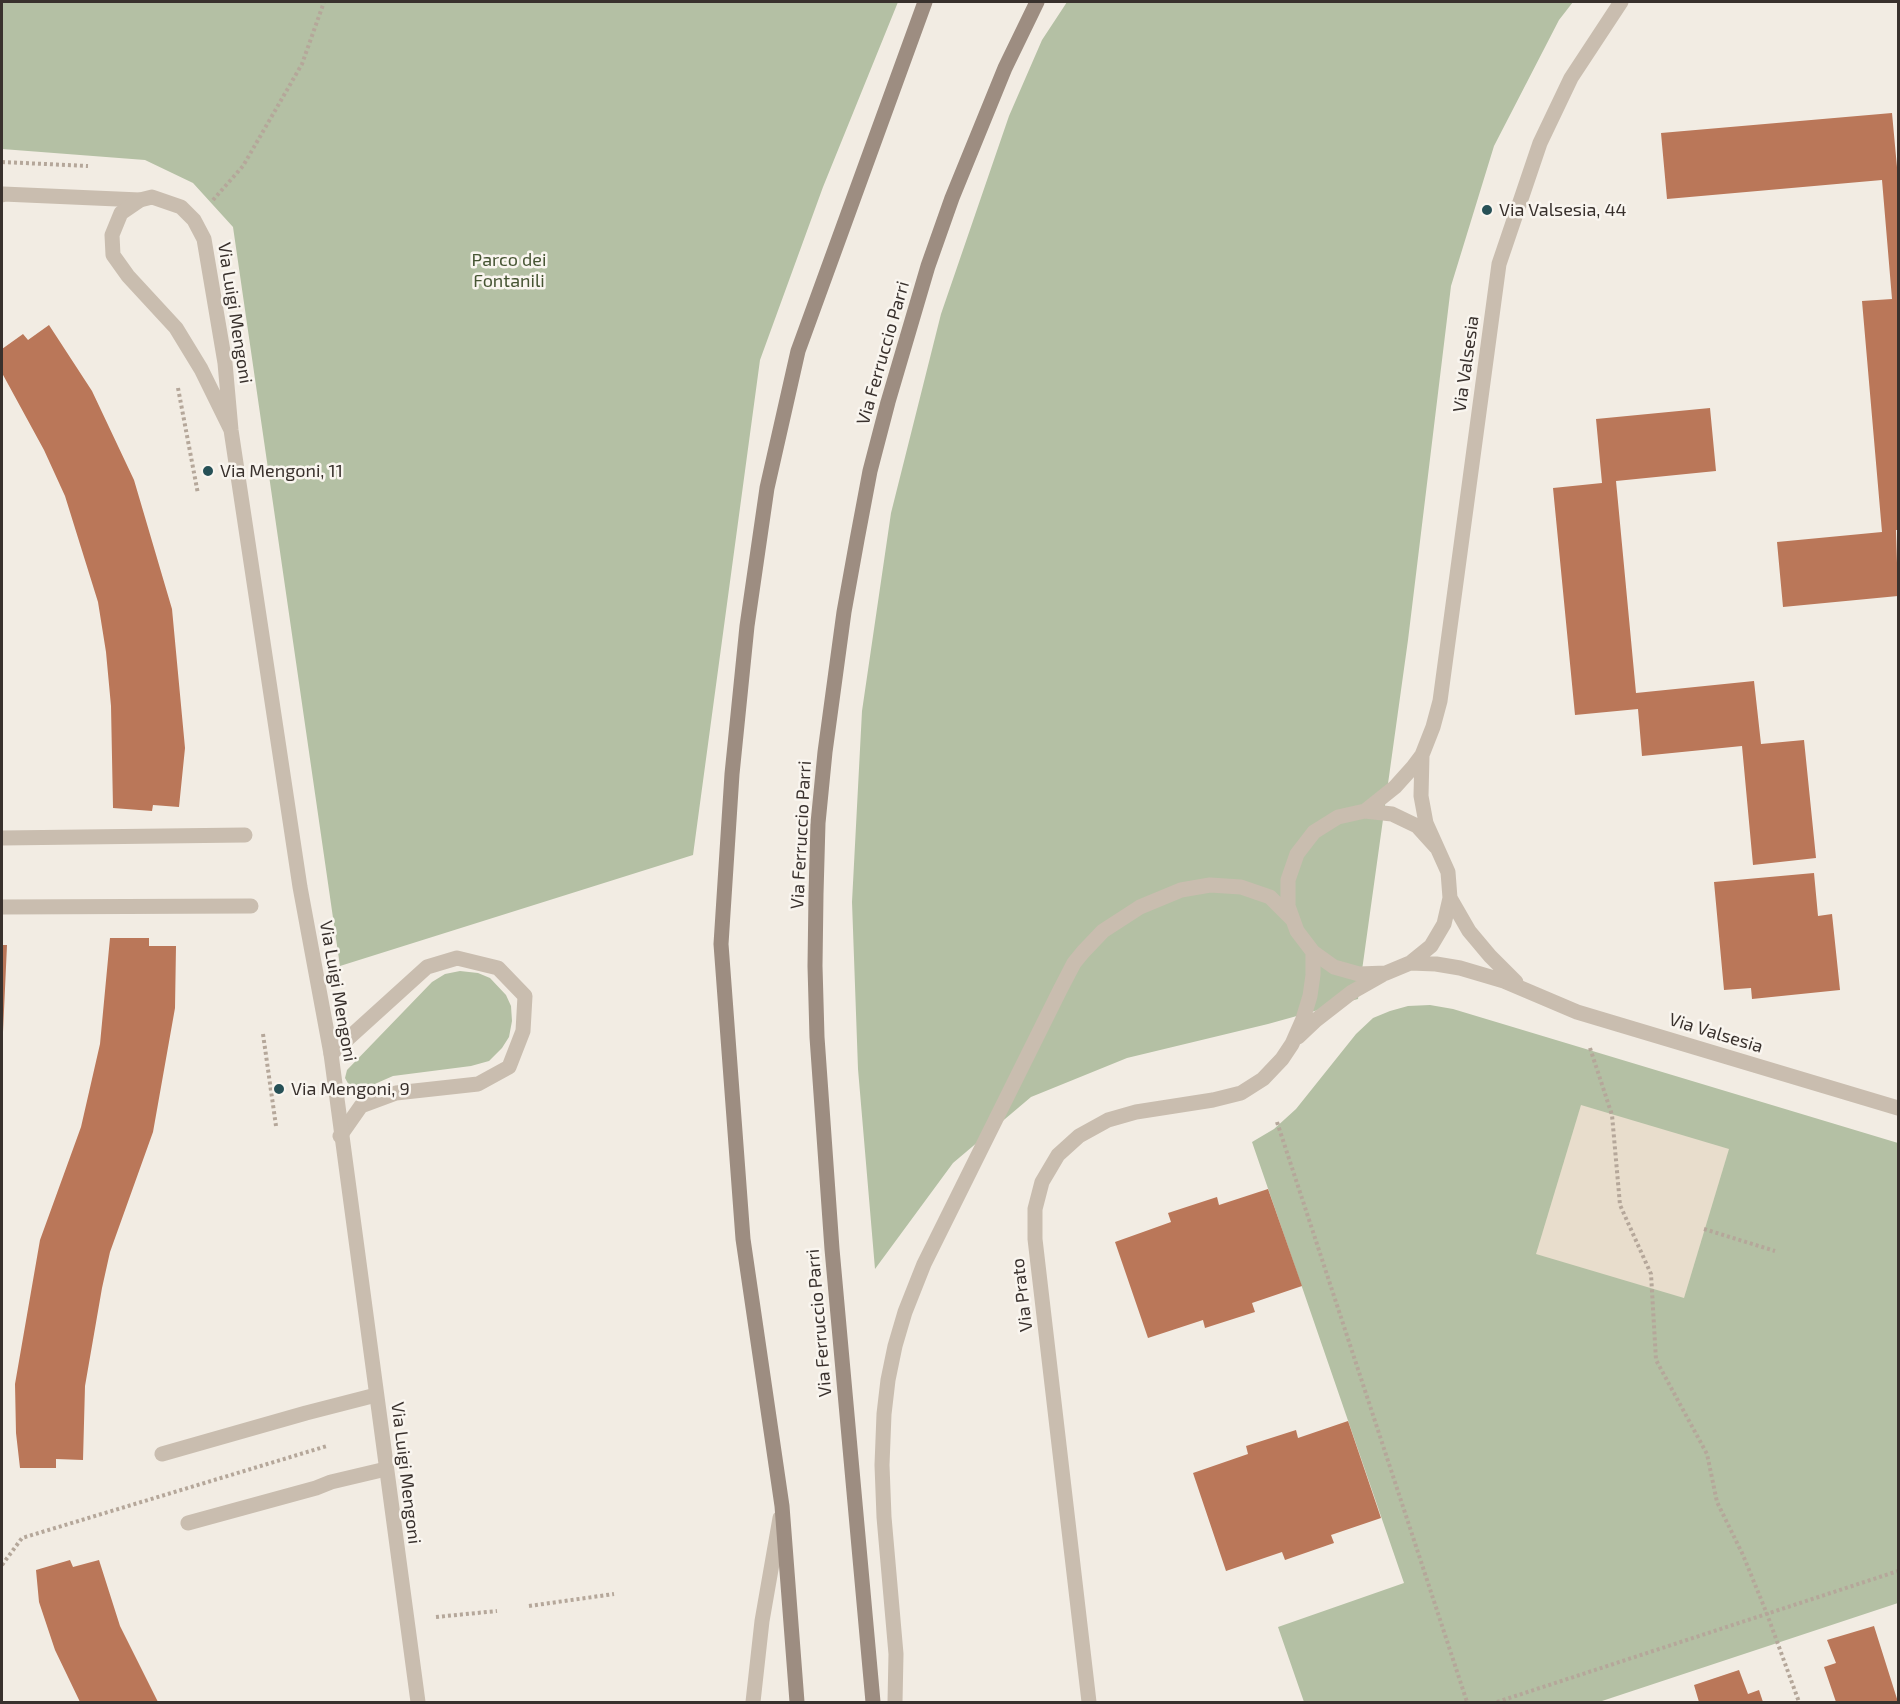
<!DOCTYPE html>
<style>
body{margin:0}
#map{position:relative;width:1900px;height:1704px;overflow:hidden;background:#f2ece3;font-family:"Exo 2",sans-serif}
canvas{display:block}
.frame{position:absolute;inset:0;border:3px solid #39312d;pointer-events:none}
</style>
<div id="map">
<canvas width="1900" height="1704"></canvas>
<div class="frame"></div>
</div>
<script>
const c = document.querySelector('canvas').getContext('2d');
c.lineJoin = 'round';
function paint(path, color) {
  c.fillStyle = color;
  c.fill(path, 'evenodd');
}
function shape(rows) {
  const path = new Path2D();
  for (const r of rows) {
    path.moveTo(r[0], r[1]);
    for (let i = 2; i < r.length; i += 2) path.lineTo(r[i], r[i + 1]);
  }
  return path;
}
function stroke(path, color, width, dash) {
  c.strokeStyle = color;
  c.lineWidth = width;
  c.lineCap = dash ? 'butt' : 'round';
  c.setLineDash(dash || []);
  c.stroke(path);
}
function write(font, color, halo, rows, align = 'center') {
  c.font = font + ' "Exo 2",sans-serif';
  c.lineWidth = 5;
  c.setLineDash([]);
  c.textBaseline = 'middle';
  c.strokeStyle = halo;
  c.fillStyle = color;
  for (const [text, x, y, turn = 0] of rows) {
    c.save();
    c.translate(x, y);
    c.rotate((+turn || 0) * Math.PI / 180);
    c.textAlign = isNaN(turn) ? turn : align;
    if (halo) c.strokeText(text, 0, 0);
    c.fillText(text, 0, 0);
    c.restore();
  }
}
const green = shape([
 [2,2,898,2,823,187,760,360,693,855,340,966,233,227,193,183,145,160,2,149],
 [1067,2,1573,2,1559,20,1494,146,1451,286,1408,640,1358,999,1268,1024,1127,1058,1031,1097,953,1163,875,1269,858,1069,852,902,862,711,891,513,941,314,1009,116,1042,40],
 [460,971,478,973,490,978,506,995,511,1006,512,1021,509,1037,502,1048,489,1061,471,1066,393,1076,361,1090,353,1089,349,1085,345,1078,347,1070,432,982,445,974],
 [1430,1005,1453,1009,1898,1143,1898,1603,1599,1702,1304,1702,1278,1627,1404,1583,1252,1142,1274,1129,1296,1109,1356,1034,1373,1018,1390,1011,1408,1006]
]);
const plaza = shape([
 [1581,1105,1729,1149,1684,1298,1536,1254]
]);
const building = shape([
 [1892,113,1898,178,1898,530,1896,530,1898,596,1783,607,1777,542,1882,532,1862,301,1892,299,1882,180,1667,199,1661,133],
 [49,325,92,391,134,480,172,609,185,748,179,807,153,805,152,811,113,808,111,706,106,652,98,602,65,496,44,450,2,373,2,349,23,334,28,340],
 [1710,408,1716,471,1616,481,1636,693,1754,681,1761,744,1804,740,1816,858,1753,865,1742,746,1642,756,1638,709,1575,715,1553,488,1602,483,1596,419],
 [1814,873,1818,916,1832,914,1840,990,1752,999,1751,988,1724,990,1714,882],
 [110,938,149,938,149,946,176,946,175,1008,153,1132,110,1252,102,1288,85,1386,83,1460,56,1459,56,1468,20,1468,16,1433,15,1384,40,1240,81,1127,100,1044],
 [2,945,7,945,3,1032,2,1032],
 [1268,1189,1302,1286,1252,1303,1255,1312,1205,1328,1203,1320,1148,1338,1115,1242,1171,1222,1168,1213,1217,1197,1219,1205],
 [1348,1421,1381,1518,1331,1535,1334,1543,1285,1560,1282,1552,1226,1571,1193,1473,1248,1454,1246,1446,1296,1430,1298,1438],
 [70,1560,73,1567,99,1560,120,1626,158,1702,80,1702,55,1650,39,1602,36,1570],
 [1874,1626,1898,1702,1836,1702,1824,1667,1836,1663,1827,1640],
 [1739,1670,1748,1694,1759,1690,1763,1702,1699,1702,1694,1685]
]);
const path = shape([
 [2,162,88,166],
 [213,200,243,166,302,64,324,2],
 [178,388,198,494],
 [263,1034,276,1126],
 [1590,1048,1612,1115,1620,1205,1651,1274,1656,1360,1707,1454,1717,1502,1743,1555,1767,1614,1799,1702],
 [1277,1122,1467,1702],
 [1704,1229,1775,1251],
 [2,1565,22,1538,327,1446],
 [529,1606,614,1594],
 [436,1617,497,1611],
 [1497,1702,1898,1571]
]);
const service = shape([
 [2,195,3,194,140,200],
 [331,1054,427,967,457,958,498,968,525,996,523,1031,509,1067,478,1084,396,1093,361,1106,340,1136],
 [162,1454,306,1413,376,1395],
 [188,1523,316,1488,331,1482,386,1469]
]);
const pedestrian = shape([
 [2,838,245,835],
 [2,907,251,906]
]);
const minor = shape([
 [231,430,201,369,176,328,128,276,113,255,112,235,121,213,140,200,152,197,181,207,194,220,204,239,225,363,231,430,300,887,331,1054,418,1702],
 [1422,755,1421,796,1426,823,1448,872,1450,898,1444,924,1431,946,1410,963,1386,973,1359,974,1334,967,1313,952,1297,931,1288,906,1288,880,1297,854,1314,832,1338,817,1365,811,1392,814,1417,826,1436,847],
 [1365,811,1395,787,1413,767,1422,755,1433,727,1440,701,1499,264,1540,143,1571,78,1621,2],
 [1450,898,1469,931,1490,956,1516,982],
 [1410,963,1436,964,1460,968,1504,981,1577,1012,1898,1108],
 [1298,1037,1316,1020,1352,992,1382,975],
 [753,1702,762,1621,780,1518],
 [895,1702,896,1654,884,1517,882,1465,884,1414,888,1380,895,1346,905,1312,924,1264,1060,990,1074,963,1083,952,1103,931,1140,907,1181,890,1210,885,1241,887,1270,897,1292,919],
 [1089,1702,1035,1239,1035,1209,1042,1182,1058,1155,1079,1136,1108,1120,1136,1112,1213,1100,1241,1093,1263,1079,1282,1059,1292,1044,1303,1019,1310,996,1313,975,1313,952]
]);
const secondary = shape([
 [797,1702,782,1506,743,1239,721,944,732,774,747,626,767,488,798,351,925,2],
 [873,1702,832,1249,817,1037,815,966,816,894,818,823,825,752,844,612,857,540,870,471,888,402,928,266,952,198,1005,68,1037,2]
]);
const markers = [
 [1487,210,6,"#265056"],
 [208,471,6,"#265056"],
 [279,1089,6,"#265056"]
];
const poiNames = [
 ["Via Valsesia, 44",1499,210],
 ["Via Mengoni, 11",220,471],
 ["Via Mengoni, 9",291,1089]
];
const parkNames = [
 ["Parco dei",509,260],
 ["Fontanili",509,281]
];
const streetNames = [
 ["Via Luigi Mengoni",235,313,81],
 ["Via Ferruccio Parri",883,353,-74],
 ["Via Valsesia",1466,364,-82],
 ["Via Ferruccio Parri",801,835,-87],
 ["Via Luigi Mengoni",338,991,80],
 ["Via Valsesia",1716,1033,17],
 ["Via Prato",1022,1295,-97],
 ["Via Ferruccio Parri",819,1323,-95],
 ["Via Luigi Mengoni",406,1473,83]
];
paint(green, '#b4c0a4');
paint(plaza, '#e8ddcc');
paint(building, '#ba7759');
stroke(path, '#b5a79a', 4, [3, 3]);
stroke(service, '#c9bdaf', 15);
stroke(pedestrian, '#c9bdaf', 15);
stroke(minor, '#c9bdaf', 15);
stroke(secondary, '#9d8d81', 15);
for (const [x, y, r, color] of markers) {
  const dot = new Path2D();
  dot.arc(x, y, r, 0, 2 * Math.PI);
  c.fillStyle = color;
  c.fill(dot);
  stroke(dot, '#f9f5ef', 2);
}
write('18px', '#39312d', '#f9f5ef', poiNames, 'left');
write('18px', '#465533', '#f9f5ef', parkNames);
write('18px', '#39312d', '#f9f5ef', streetNames);
</script>
